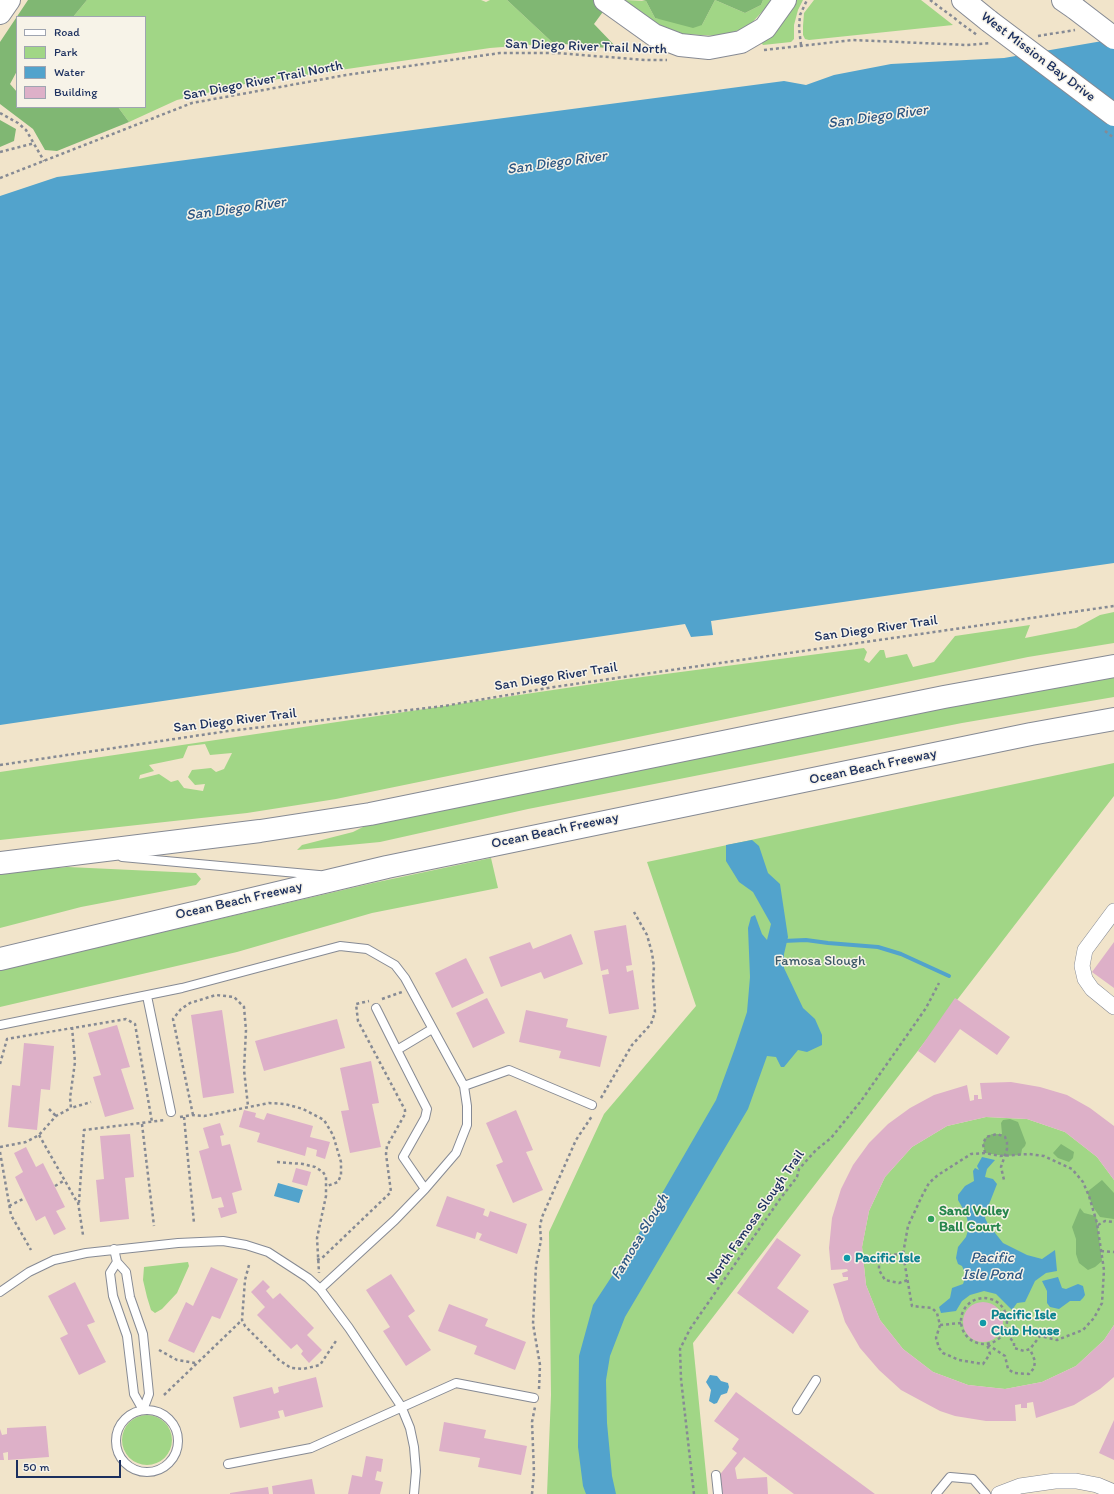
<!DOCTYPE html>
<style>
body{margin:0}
#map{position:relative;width:1114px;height:1494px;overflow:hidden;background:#f1e4ca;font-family:Itim,sans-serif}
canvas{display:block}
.legend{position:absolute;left:16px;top:16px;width:130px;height:92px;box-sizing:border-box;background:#f7f3e8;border:1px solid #9fa5b1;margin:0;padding:5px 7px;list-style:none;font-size:12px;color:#1b2f5e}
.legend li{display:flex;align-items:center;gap:8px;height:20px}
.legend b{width:20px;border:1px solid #9fa5b1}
.scale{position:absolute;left:16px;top:1460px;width:105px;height:18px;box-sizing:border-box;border:2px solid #1b2f5e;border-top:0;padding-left:5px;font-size:12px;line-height:14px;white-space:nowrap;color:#1b2f5e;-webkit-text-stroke:3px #f7f3e8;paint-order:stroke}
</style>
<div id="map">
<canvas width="1114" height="1494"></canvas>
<ul class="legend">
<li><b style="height:5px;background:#fff"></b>Road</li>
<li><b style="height:11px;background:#a1d686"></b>Park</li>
<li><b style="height:11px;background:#52a3cc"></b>Water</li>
<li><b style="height:11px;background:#ddb0c8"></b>Building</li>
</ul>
<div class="scale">50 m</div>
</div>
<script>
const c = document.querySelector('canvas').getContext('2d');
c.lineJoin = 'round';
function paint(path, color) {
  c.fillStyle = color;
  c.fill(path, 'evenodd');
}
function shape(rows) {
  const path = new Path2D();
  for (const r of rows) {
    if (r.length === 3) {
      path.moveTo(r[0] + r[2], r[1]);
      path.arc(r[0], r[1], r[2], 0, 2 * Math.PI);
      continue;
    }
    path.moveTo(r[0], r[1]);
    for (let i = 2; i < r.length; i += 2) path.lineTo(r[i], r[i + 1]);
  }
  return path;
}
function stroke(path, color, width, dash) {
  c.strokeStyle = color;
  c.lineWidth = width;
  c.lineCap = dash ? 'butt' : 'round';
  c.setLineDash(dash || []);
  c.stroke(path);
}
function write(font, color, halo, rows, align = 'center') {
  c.font = font + ' Itim,sans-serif';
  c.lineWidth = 3;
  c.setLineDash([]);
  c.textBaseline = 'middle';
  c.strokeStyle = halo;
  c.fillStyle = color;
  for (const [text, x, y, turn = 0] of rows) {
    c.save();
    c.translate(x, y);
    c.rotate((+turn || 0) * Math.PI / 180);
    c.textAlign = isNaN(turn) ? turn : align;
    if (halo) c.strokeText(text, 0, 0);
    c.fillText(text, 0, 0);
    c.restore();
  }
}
const green = shape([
 [87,0,481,0,486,2,490,0,507,0,553,43,490,48,245,84,177,100,129,122,118,107,145,107,145,17,73,17],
 [624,0,646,1,655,18,702,25,715,0,745,13,761,5,763,0,773,0,747,28,718,36,683,34,657,24],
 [791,0,803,0,798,10,794,25,794,39,791,42,763,45,757,37],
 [814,0,921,0,953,25,809,40,805,39,803,35,803,26,804,13],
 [1114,612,1114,643,1028,657,336,799,247,813,0,840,0,772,627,679,864,648,867,652,864,660,869,663,880,650,884,650,886,658,907,654,913,667,934,662,955,636,1030,625,1025,638,1076,628,1100,615],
 [205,744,210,755,232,753,224,769,216,772,211,768,192,770,188,777,195,785,205,784,203,791,184,788,178,780,171,782,159,774,139,779,140,775,154,771,149,765,183,758,188,746],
 [1114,675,1114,697,962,723,528,809,380,842,297,850,302,845,353,832,369,824,1016,692],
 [1114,763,1114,796,693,1343,708,1494,547,1494,551,1395,549,1232,604,1114,696,1006,647,862],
 [491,858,498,888,372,913,237,952,0,1007,0,970,373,883],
 [68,867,196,873,201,879,196,885,81,907,0,928,0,872],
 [986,1117,1027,1119,1065,1132,1097,1157,1114,1180,1114,1325,1104,1340,1076,1366,1042,1382,1005,1389,968,1385,933,1372,903,1349,880,1320,866,1285,862,1247,869,1211,885,1177,912,1147,947,1126],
 [188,1262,189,1266,177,1293,162,1309,155,1313,151,1310,147,1297,143,1280,144,1267],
 [147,1440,25]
]);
const forest = shape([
 [28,0,87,0,73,17,17,17,17,71,10,84,17,92,17,107,118,107,129,122,57,151,45,150,33,129,0,104,0,42],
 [507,0,593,0,605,9,594,24,618,49,553,43],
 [642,0,763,0,761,5,745,13,715,0,702,25,693,28,655,18,646,1],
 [0,120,16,129,14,141,0,147],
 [1010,1119,1018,1122,1026,1143,1025,1146,1022,1149,1021,1155,1005,1156,985,1153,983,1144,986,1137,992,1134,1002,1134,1001,1123,1003,1120],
 [1061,1144,1074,1152,1073,1158,1069,1162,1058,1158,1053,1153],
 [1102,1180,1114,1193,1114,1219,1100,1217,1093,1207,1087,1192],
 [1080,1208,1084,1213,1096,1216,1102,1261,1095,1267,1088,1270,1079,1263,1076,1254,1076,1239,1072,1227]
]);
const water = shape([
 [1114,39,1114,563,711,621,713,635,691,637,685,624,0,725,0,196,57,177,784,81,806,85,834,75,891,64,1004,58],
 [752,840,759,846,768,873,780,884,788,937,784,954,784,968,803,1008,815,1019,822,1035,822,1045,807,1052,798,1050,784,1067,781,1067,776,1057,767,1056,748,1109,625,1317,610,1356,606,1380,607,1423,612,1476,616,1494,586,1494,583,1486,578,1447,579,1356,593,1305,631,1247,716,1100,735,1048,747,1012,750,977,748,928,751,917,755,915,762,934,767,940,771,924,753,892,739,882,726,861,726,845],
 [982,1157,995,1160,987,1169,985,1177,993,1179,997,1184,986,1212,985,1218,988,1224,1003,1243,1027,1255,1042,1259,1055,1250,1057,1271,1046,1273,1035,1281,1025,1302,1017,1303,1012,1310,996,1294,984,1291,970,1295,962,1301,956,1311,941,1313,939,1307,950,1298,952,1288,963,1284,966,1275,962,1266,958,1264,956,1258,958,1247,966,1237,969,1227,966,1214,958,1200,958,1195,965,1186,974,1181,973,1171,975,1168,979,1170,977,1166],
 [278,1183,303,1190,299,1203,274,1196],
 [1058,1277,1062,1288,1066,1289,1078,1284,1083,1286,1085,1295,1083,1298,1080,1301,1070,1301,1059,1309,1050,1307,1047,1303,1047,1291,1042,1281],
 [710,1375,717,1376,721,1381,728,1383,729,1387,727,1393,721,1395,717,1403,714,1404,709,1401,711,1390,706,1382]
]);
const stream = shape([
 [783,941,806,940,828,943,878,947,901,954,949,976]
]);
const building = shape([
 [626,925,632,965,626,966,627,972,633,970,639,1009,609,1014,602,975,609,974,608,969,601,971,594,931],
 [571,934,583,964,544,979,541,972,501,987,489,957,530,942,533,949],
 [1114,942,1114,988,1092,972],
 [466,958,484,993,452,1008,435,973],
 [487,998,505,1033,473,1048,456,1013],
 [955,998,1010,1037,997,1055,960,1029,935,1063,918,1051],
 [222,1010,234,1093,203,1098,191,1015],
 [526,1010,568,1019,566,1027,607,1036,600,1067,559,1058,561,1051,519,1042],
 [337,1019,345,1048,264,1071,255,1041],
 [117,1025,130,1067,121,1069,134,1109,105,1117,93,1077,101,1075,88,1033],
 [24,1043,54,1046,50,1090,41,1089,37,1130,8,1127,12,1085,20,1086],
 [371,1061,379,1103,372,1104,381,1147,350,1153,341,1111,349,1110,340,1068],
 [1011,1082,1040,1087,1067,1095,1090,1108,1114,1126,1114,1180,1097,1157,1065,1132,1027,1119,986,1117,947,1126,912,1147,885,1177,869,1211,862,1247,866,1285,880,1320,903,1349,933,1372,968,1385,1005,1389,1042,1382,1076,1366,1104,1340,1114,1325,1114,1377,1100,1389,1074,1405,1036,1418,1033,1402,1027,1403,1027,1408,1021,1408,1021,1404,1015,1405,1016,1421,986,1421,955,1416,940,1411,901,1390,879,1370,860,1348,845,1322,833,1284,848,1280,848,1277,843,1277,842,1273,848,1271,847,1269,831,1270,829,1248,832,1218,841,1189,853,1165,869,1143,888,1124,910,1108,934,1095,967,1085,970,1101,974,1100,974,1095,978,1095,978,1099,982,1099,980,1083],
 [244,1110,256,1113,255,1117,264,1120,267,1113,313,1126,310,1137,330,1142,325,1159,316,1156,317,1150,307,1147,305,1156,257,1142,260,1133,239,1127],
 [516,1110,533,1150,526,1152,543,1190,513,1203,496,1165,503,1162,486,1123],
 [220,1123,224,1135,220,1136,222,1146,230,1144,242,1190,232,1193,237,1213,221,1218,218,1208,224,1207,221,1197,212,1199,199,1151,209,1148,203,1128],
 [130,1134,134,1177,125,1178,129,1219,100,1222,96,1180,104,1179,100,1136],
 [26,1147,36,1167,43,1163,65,1207,56,1211,66,1229,54,1235,45,1216,36,1221,15,1177,23,1172,14,1153],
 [296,1168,311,1172,307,1186,292,1182],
 [447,1196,485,1209,483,1215,488,1217,490,1211,527,1224,517,1254,479,1240,482,1234,477,1232,475,1239,436,1226],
 [777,1238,801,1255,777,1288,809,1311,793,1334,737,1293],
 [211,1267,238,1279,220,1319,212,1316,194,1353,168,1341,186,1302,193,1306],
 [391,1274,415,1311,408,1316,431,1350,406,1366,383,1331,390,1327,366,1290],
 [263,1280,270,1287,266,1291,273,1299,280,1293,314,1328,307,1335,322,1350,309,1363,301,1354,303,1351,297,1344,291,1349,257,1315,265,1307,251,1292],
 [75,1282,95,1322,87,1325,106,1362,79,1375,60,1338,68,1334,48,1296],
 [983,1322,20],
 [449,1304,488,1319,485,1326,526,1342,515,1370,474,1354,477,1346,438,1331],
 [316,1377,323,1407,285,1417,283,1410,278,1411,280,1418,240,1428,233,1397,272,1387,274,1394,279,1392,278,1387],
 [736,1392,875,1494,794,1494,744,1457,735,1468,737,1479,767,1477,768,1494,719,1494,718,1477,737,1453,732,1449,739,1439,714,1421],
 [1114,1420,1114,1460,1099,1453],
 [444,1422,486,1430,484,1438,527,1446,521,1475,478,1467,480,1458,439,1451],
 [46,1426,49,1457,8,1460,8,1452,3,1453,4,1460,0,1460,0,1429,2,1435,7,1434,7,1428],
 [366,1456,383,1459,381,1472,377,1471,375,1480,383,1482,380,1494,348,1494,352,1475,362,1477],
 [312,1479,315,1494,273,1494,272,1486],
 [268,1487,269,1494,230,1494,230,1493]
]);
const path = shape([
 [930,0,957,20],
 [1038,36,1075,30],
 [801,45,799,28,800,15,807,0],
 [764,50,853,40,967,45,990,43],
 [0,113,18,123,26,130,44,161],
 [0,152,35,143],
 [0,178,192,103,346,75,500,53,556,53,646,60,667,60],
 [0,765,228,731,444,706,554,687,1114,606],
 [382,999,402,992],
 [72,1027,75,1062,70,1098,71,1108,91,1102],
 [0,1064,7,1039,126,1019,135,1024,152,1122],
 [601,1098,632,1045,651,1024,655,1012,653,980,654,967,652,953,647,935,634,912],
 [49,1109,56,1116],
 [193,1115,173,1019,181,1009,190,1003,216,995,234,997,244,1007,246,1030,244,1070,248,1106],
 [180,1117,192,1115,204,1116,269,1103,285,1104,303,1109,324,1120,333,1135,341,1162,341,1175,338,1182,327,1186],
 [184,1117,194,1223],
 [142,1124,154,1226],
 [39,1135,77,1202,79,1202,84,1130,165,1120],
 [0,1147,26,1142,39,1135,56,1116,71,1108],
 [0,1152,11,1215,31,1250],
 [985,1153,983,1144,986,1137,997,1134,1005,1137,1007,1142,1007,1149,1001,1167,1004,1180],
 [277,1162,303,1164,315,1167,323,1172,326,1177,326,1196,317,1238,319,1273],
 [55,1186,65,1180],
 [78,1202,83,1235],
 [9,1206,25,1198],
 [1098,1225,1105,1221,1114,1222],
 [1101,1251,1114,1252],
 [903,1254,888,1255,882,1258,879,1264,879,1270,885,1280,899,1283,908,1280],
 [317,1260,322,1258,391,1192,386,1154,387,1146,405,1114,405,1110,358,1021,356,1004,369,1001],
 [249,1265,245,1280,242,1320,245,1326,279,1360,291,1368,303,1369,320,1365,336,1341],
 [984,1321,23],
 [961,1323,940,1325,937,1313,932,1308,912,1306,903,1254,908,1226,922,1196,929,1183,938,1175,971,1154,985,1153,1000,1156,1029,1154,1044,1156,1072,1169,1083,1182,1089,1196,1097,1223,1104,1270,1102,1303,1094,1318,1083,1330,1057,1340,1040,1336,1030,1349,1024,1351,1014,1348,1014,1343,1005,1331],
 [940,1325,936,1338,939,1348,943,1353,959,1360,983,1364,990,1354,987,1344,1005,1356,1008,1369,1014,1373,1029,1374,1034,1368,1035,1361,1030,1349],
 [159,1350,177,1360,195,1363],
 [539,1389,540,1365,533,1324,536,1266,541,1240,540,1226,542,1217,576,1140,592,1116],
 [164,1395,242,1320],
 [532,1494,534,1472,532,1422,535,1407],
 [694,1494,681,1379,680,1349,690,1329,780,1199,797,1177,799,1169,816,1150,831,1138,861,1101,926,1008,939,983]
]);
const service = shape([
 [122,857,319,875],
 [147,996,171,1112],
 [376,1008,397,1050],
 [0,1025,182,988,340,946,367,949,395,965,405,978,464,1086,467,1106,467,1125,456,1153,425,1189,395,1220,320,1289],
 [464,1086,509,1070,592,1105],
 [425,1189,403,1157,425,1118,427,1109,397,1050,432,1029],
 [114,1249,117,1262,126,1272,130,1297,143,1334,149,1394,143,1410],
 [117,1262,110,1273,113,1296,127,1336,134,1394,143,1410],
 [0,1292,29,1272,54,1260,86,1253,178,1243,223,1241,246,1245,268,1252,308,1278,320,1289,349,1328,401,1406,410,1428,414,1447,416,1471,414,1494],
 [147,1441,31],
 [797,1410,816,1380],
 [228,1464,311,1448,456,1383,534,1398],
 [716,1475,718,1494],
 [936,1494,950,1477,973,1479,986,1494]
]);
const minor = shape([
 [1114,911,1085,950,1082,966,1085,979,1092,989,1114,1007],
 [999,1494,1020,1486,1055,1481,1076,1481,1097,1485,1114,1492]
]);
const primary = shape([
 [605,0,654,35,680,45,709,48,741,42,765,28,785,0],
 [963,0,989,21],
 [1063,0,1076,9],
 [0,13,9,0]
]);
const motorway = shape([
 [0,863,260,831,370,814,944,697,1114,666],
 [0,959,387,867,1031,734,1114,719]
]);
const pathBridge = shape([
 [959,22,977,35],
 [1105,131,1114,138]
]);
const primaryBridge = shape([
 [1076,9,1114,38],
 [989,21,1114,115]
]);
const markers = [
 [931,1219,4,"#2e9e5b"],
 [847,1258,4,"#0f9aa8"],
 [983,1323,4,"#0f9aa8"]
];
const streetNames = [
 ["San Diego River Trail North",586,47,2],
 ["West Mission Bay Drive",1038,57,37],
 ["San Diego River Trail North",263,81,-11],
 ["San Diego River Trail",876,629,-8],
 ["San Diego River Trail",556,677,-9],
 ["San Diego River Trail",235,721,-7],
 ["Ocean Beach Freeway",873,767,-12],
 ["Ocean Beach Freeway",555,831,-12],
 ["Ocean Beach Freeway",239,901,-13],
 ["North Famosa Slough Trail",756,1217,-55]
];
const parkNames = [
 ["Famosa Slough",820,961]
];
const leisureNames = [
 ["Sand Volley",939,1211],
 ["Ball Court",939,1227]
];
const cultureNames = [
 ["Pacific Isle",855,1258],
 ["Pacific Isle",991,1315],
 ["Club House",991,1331]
];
const waterNames = [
 ["San Diego River",878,117,-8],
 ["San Diego River",557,163,-8],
 ["San Diego River",236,209,-8],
 ["Famosa Slough",640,1237,-59],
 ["Pacific",992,1258],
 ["Isle Pond",992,1275]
];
paint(green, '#a1d686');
paint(forest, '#80b773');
paint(water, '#52a3cc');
stroke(stream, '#52a3cc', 4);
paint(building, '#ddb0c8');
stroke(service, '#868a94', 10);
stroke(minor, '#868a94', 16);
stroke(primary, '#868a94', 24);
stroke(motorway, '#868a94', 24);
stroke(path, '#868a94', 2.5, [3, 3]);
stroke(service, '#fff', 8);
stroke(minor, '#fff', 15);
stroke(primary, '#fff', 22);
stroke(motorway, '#fff', 22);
stroke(primaryBridge, '#868a94', 24, []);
stroke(pathBridge, '#868a94', 2.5, [3, 3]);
stroke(primaryBridge, '#fff', 22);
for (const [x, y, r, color] of markers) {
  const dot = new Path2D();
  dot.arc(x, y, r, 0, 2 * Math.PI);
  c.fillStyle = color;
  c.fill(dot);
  stroke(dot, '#f7f3e8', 1.5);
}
write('14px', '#1b2f5e', '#f7f3e8', streetNames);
write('14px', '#3c5968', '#f7f3e8', parkNames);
write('bold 14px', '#27864d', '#f7f3e8', leisureNames, 'left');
write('bold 14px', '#0d838f', '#f7f3e8', cultureNames, 'left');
write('italic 15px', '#2e5884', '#f7f3e8', waterNames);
</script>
